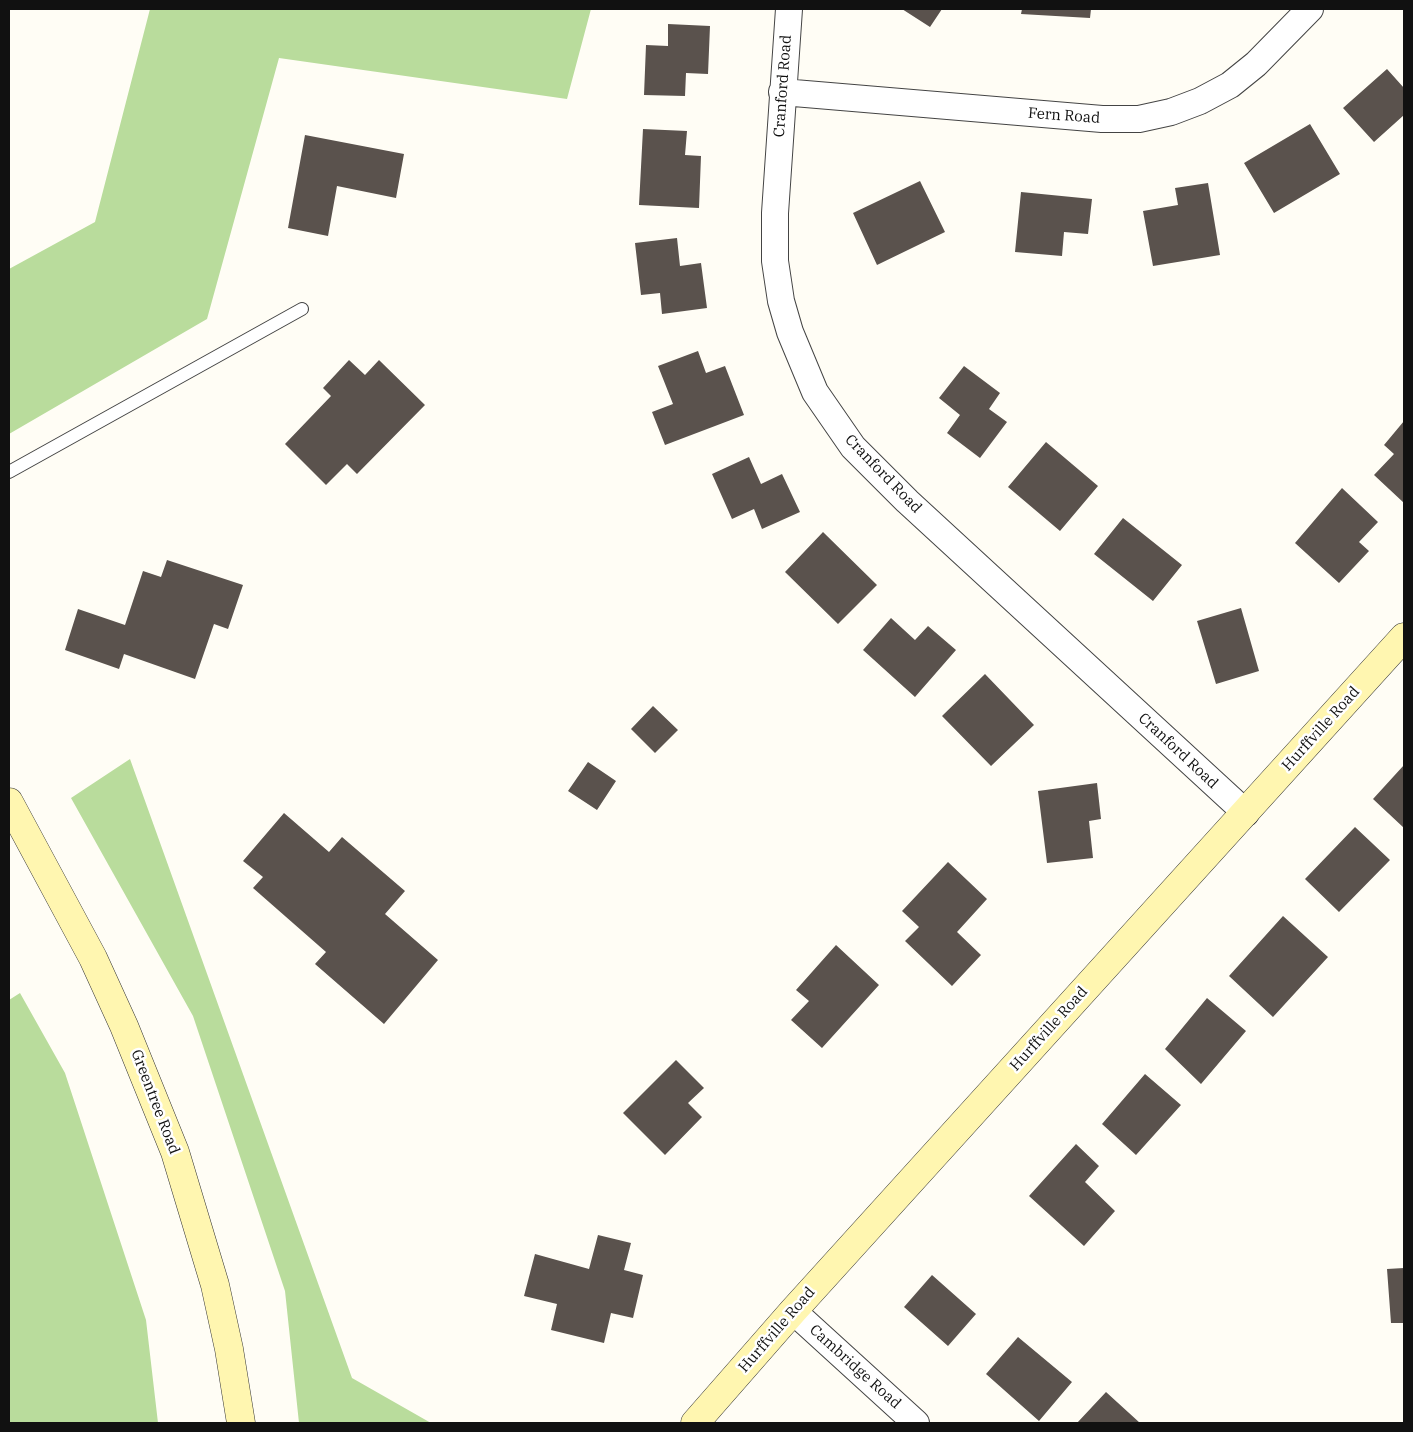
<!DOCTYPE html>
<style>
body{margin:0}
#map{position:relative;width:1413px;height:1432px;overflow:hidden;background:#fffdf5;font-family:"IBM Plex Serif",serif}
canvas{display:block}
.frame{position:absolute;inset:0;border:10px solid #111;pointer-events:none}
</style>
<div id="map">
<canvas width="1413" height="1432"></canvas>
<div class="frame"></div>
</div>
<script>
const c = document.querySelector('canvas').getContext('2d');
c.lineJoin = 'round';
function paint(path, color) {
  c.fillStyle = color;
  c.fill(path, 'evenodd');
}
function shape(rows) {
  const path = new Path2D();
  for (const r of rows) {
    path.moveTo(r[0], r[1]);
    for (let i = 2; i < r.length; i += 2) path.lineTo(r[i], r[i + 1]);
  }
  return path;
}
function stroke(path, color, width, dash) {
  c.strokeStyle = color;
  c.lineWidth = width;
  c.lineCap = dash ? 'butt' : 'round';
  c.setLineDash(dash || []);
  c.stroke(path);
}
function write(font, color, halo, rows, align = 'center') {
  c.font = font + ' "IBM Plex Serif",serif';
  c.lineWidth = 5;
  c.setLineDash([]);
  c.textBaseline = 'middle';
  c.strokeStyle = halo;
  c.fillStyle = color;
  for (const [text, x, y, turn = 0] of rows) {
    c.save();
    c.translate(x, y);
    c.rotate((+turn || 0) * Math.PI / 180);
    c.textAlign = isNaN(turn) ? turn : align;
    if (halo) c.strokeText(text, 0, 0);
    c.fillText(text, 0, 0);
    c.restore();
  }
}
const forest = shape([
 [150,9,591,9,567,99,279,58,207,319,9,434,9,269,95,222],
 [130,759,352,1378,431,1423,299,1423,285,1291,193,1016,71,798],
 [20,993,65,1073,146,1320,158,1423,9,1423,9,1000]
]);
const building = shape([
 [902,9,942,9,930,27],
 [1022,9,1091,9,1090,18,1021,14],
 [668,24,710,26,708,74,686,73,685,96,644,95,646,45,668,46],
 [1387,69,1404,88,1404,115,1374,142,1343,108],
 [1310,124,1340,174,1274,213,1244,163],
 [643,129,687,131,685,155,701,156,699,208,639,205],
 [305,135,404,154,396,198,337,186,328,236,288,228],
 [920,181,945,232,877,265,853,213],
 [1208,183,1220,255,1153,266,1143,211,1178,205,1175,188],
 [1021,192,1092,199,1088,234,1064,232,1062,256,1015,252],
 [677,238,680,266,701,263,707,308,662,314,660,293,641,295,635,243],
 [698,351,706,373,725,366,744,415,665,445,652,412,673,404,658,366],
 [349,360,365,375,379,360,425,405,357,474,347,464,326,485,285,444,331,396,323,388],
 [964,366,1000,393,989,409,1007,422,980,458,947,433,960,415,939,398],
 [1404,421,1404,503,1374,475,1394,454,1384,445],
 [1046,442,1098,486,1060,531,1008,487],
 [749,457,761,484,782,474,800,512,762,529,754,509,732,519,712,474],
 [1342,488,1378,522,1359,542,1369,551,1339,583,1295,543],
 [1123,518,1182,565,1153,601,1094,554],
 [823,532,877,585,838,624,785,572],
 [167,560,243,585,228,629,214,624,195,679,124,654,119,669,65,650,78,609,125,625,143,571,161,577],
 [1241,608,1259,671,1216,684,1197,621],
 [891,618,915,640,928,626,956,650,915,697,863,650],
 [985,674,1034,725,991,766,942,716],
 [653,706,678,730,655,753,631,729],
 [588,762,616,781,597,810,568,791],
 [1404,765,1404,828,1373,799],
 [1097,783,1101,819,1089,821,1093,858,1047,863,1038,791],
 [284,813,329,852,342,837,405,891,385,914,438,960,384,1024,315,964,326,952,253,888,263,877,243,861],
 [1355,827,1390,860,1339,912,1305,879],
 [948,862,987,899,957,932,981,955,952,986,905,941,919,927,902,911],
 [1283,916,1328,957,1273,1017,1229,976],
 [836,945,879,985,822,1048,791,1020,809,1001,796,990],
 [1207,998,1246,1031,1201,1084,1165,1049],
 [676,1060,704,1088,688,1103,702,1117,665,1155,623,1113],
 [1145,1074,1181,1105,1136,1155,1102,1124],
 [1076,1144,1099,1166,1085,1182,1115,1211,1084,1246,1029,1196],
 [598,1235,631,1243,624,1270,643,1275,633,1318,611,1313,604,1343,551,1330,557,1304,524,1296,535,1254,589,1269],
 [1404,1268,1404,1323,1391,1323,1387,1269],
 [932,1275,976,1314,948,1346,904,1307],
 [1018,1337,1072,1382,1039,1421,986,1374],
 [1106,1392,1140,1423,1077,1423]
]);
const lane = shape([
 [9,472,302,309]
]);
const street = shape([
 [789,9,775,213,775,261,781,301,790,332,815,392,853,447,907,501,1246,813],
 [782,92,1102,119,1139,119,1171,112,1200,101,1230,85,1256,64,1310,9],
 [793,1311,916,1423]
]);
const secondary = shape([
 [9,802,93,958,124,1026,175,1152,215,1285,229,1349,241,1423],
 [695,1423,793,1311,1404,637]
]);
const streetNames = [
 ["Cranford Road",783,86,-86],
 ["Fern Road",1064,116,4],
 ["Cranford Road",883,474,46],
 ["Hurffville Road",1321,729,-48],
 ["Cranford Road",1178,751,43],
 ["Hurffville Road",1049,1029,-48],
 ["Greentree Road",155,1102,69],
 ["Hurffville Road",777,1330,-49],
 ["Cambridge Road",855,1367,42]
];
paint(forest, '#b9dc9c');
paint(building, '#5a524d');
stroke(lane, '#444', 14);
stroke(street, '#444', 28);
stroke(secondary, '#333', 29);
stroke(lane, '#fff', 12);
stroke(street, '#fff', 26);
stroke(secondary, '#fff6b0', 28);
write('15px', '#111', '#fff', streetNames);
</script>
